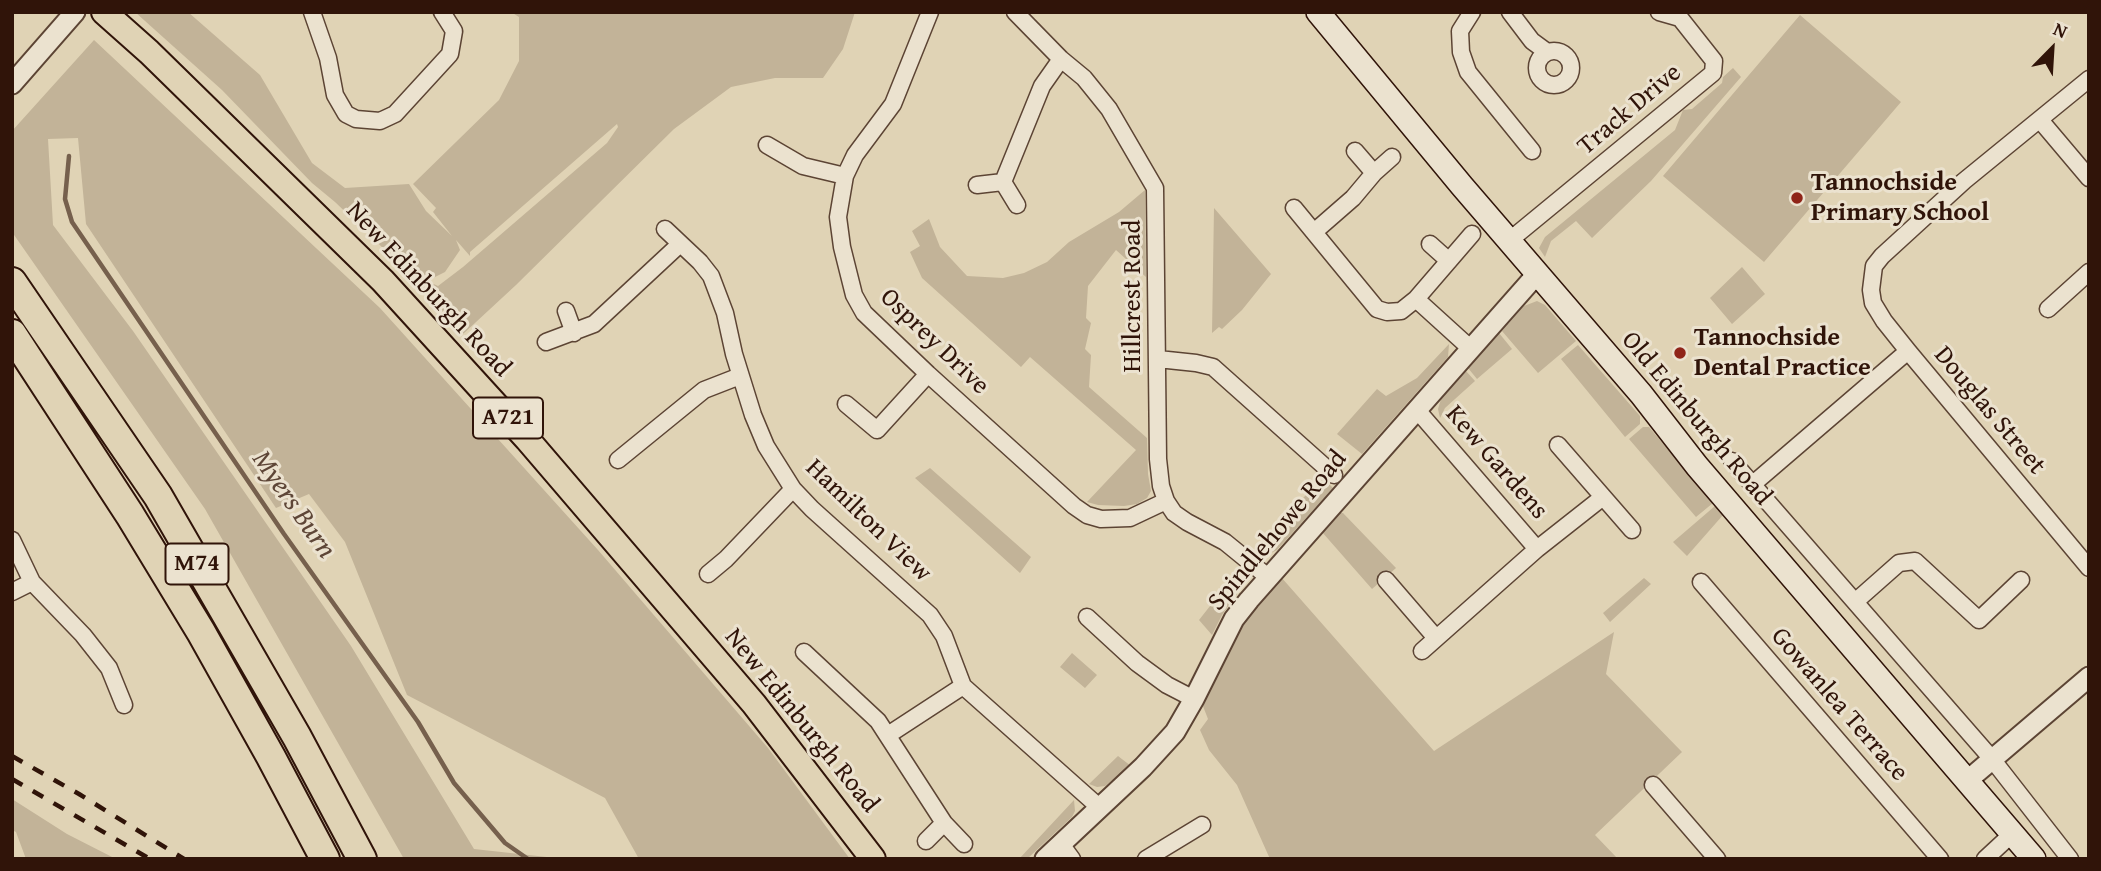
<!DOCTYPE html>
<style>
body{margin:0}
#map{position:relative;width:2101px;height:871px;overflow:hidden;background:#e0d3b5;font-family:"Gentium Book Plus",serif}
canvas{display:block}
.frame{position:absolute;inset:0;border:14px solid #301409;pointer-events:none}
.north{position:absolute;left:2017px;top:14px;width:70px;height:70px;-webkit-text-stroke:5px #ebe2cf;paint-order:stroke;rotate:24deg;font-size:19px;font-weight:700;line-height:28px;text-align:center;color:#301409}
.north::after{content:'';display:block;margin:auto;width:24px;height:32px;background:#301409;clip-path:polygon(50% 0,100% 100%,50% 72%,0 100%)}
</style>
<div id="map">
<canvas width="2101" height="871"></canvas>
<div class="frame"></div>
<div class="north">N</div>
</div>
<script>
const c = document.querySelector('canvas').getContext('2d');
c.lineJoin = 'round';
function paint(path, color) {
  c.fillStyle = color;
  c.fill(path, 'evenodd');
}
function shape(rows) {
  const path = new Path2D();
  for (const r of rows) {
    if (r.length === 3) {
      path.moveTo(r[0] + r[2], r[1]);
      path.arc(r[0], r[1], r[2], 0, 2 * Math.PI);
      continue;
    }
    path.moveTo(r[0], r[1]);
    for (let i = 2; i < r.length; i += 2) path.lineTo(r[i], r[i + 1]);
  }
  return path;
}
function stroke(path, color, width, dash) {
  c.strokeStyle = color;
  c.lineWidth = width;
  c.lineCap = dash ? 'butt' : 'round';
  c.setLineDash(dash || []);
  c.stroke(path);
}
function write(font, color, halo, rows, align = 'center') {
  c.font = font + ' "Gentium Book Plus",serif';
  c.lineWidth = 6;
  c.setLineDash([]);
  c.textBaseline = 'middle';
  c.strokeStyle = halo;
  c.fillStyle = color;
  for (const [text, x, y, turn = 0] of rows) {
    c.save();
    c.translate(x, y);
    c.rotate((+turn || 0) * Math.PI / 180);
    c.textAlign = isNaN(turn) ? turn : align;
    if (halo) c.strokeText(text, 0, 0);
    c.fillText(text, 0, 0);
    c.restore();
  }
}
const green = shape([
 [135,12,188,12,260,75,312,163,345,188,409,184,426,211,452,236,433,212,436,208,413,184,499,100,519,61,519,17,511,12,855,12,843,49,823,78,775,78,731,87,674,129,516,285,462,335,445,314,413,284,385,250,335,202,312,183,222,90],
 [617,124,618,127,607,143,463,267,438,286,427,281,445,272,460,250,456,240,470,256,470,252],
 [1800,15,1901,102,1764,262,1663,176],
 [94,40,380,308,598,550,768,748,850,859,639,859,605,798,407,695,345,542,309,494,276,508,86,224,78,138,48,139,53,225,133,331,351,646,474,849,565,859,404,859,205,509,12,232,12,131],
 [1733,68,1741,77,1651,181,1592,238,1576,221,1551,241,1545,257,1539,248,1545,237,1675,130,1683,110,1692,109,1722,83,1723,77],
 [1145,190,1146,277,1116,250,1088,286,1086,318,1091,323,1085,349,1091,355,1089,387,1147,438,1148,474,1151,491,1147,498,1137,504,1124,506,1098,505,1087,502,1136,450,1030,357,1021,367,922,278,910,252,920,246,912,231,929,219,940,247,967,276,1003,278,1024,273,1047,262,1069,242,1119,212],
 [1214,208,1271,274,1242,310,1222,329,1219,327,1212,333],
 [1742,267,1765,294,1732,324,1710,298],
 [1537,301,1545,305,1576,341,1538,373,1502,331,1524,306],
 [1499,333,1512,349,1477,379,1468,368],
 [1449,344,1448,357,1362,454,1337,434,1377,389,1386,396,1417,378],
 [1578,345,1640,416,1640,424,1625,437,1561,359],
 [1466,371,1475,381,1445,408,1440,418,1438,409,1441,399],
 [1643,427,1649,427,1713,503,1696,517,1629,439],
 [930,468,1031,557,1020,573,915,478],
 [1322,477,1333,488,1277,550,1265,556,1254,553],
 [1715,506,1723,515,1687,556,1673,542],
 [1339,513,1343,513,1396,568,1372,589,1322,532],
 [1240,568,1244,577,1242,587,1222,615,1212,635,1199,620],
 [1281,577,1434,751,1614,632,1606,674,1682,752,1595,835,1618,859,1270,859,1237,785,1209,750,1200,730,1208,719,1201,701,1238,631],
 [1644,578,1651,584,1610,622,1603,613],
 [1072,653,1097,675,1085,688,1060,667],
 [1118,756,1131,766,1105,786,1097,787,1089,784],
 [12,799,67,834,116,859,26,859,16,832,12,830],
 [1074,800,1075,811,1072,817,1027,859,1019,859]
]);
const stream = shape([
 [69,156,65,199,72,222,284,534,418,722,454,783,505,843,528,859]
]);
const minor = shape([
 [312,12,328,58,335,95,346,114,356,119,380,121,395,114,450,54,454,31,442,12],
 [930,12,893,104,855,155,845,176,838,217,842,247,854,295,864,313,928,374,1074,506,1087,515,1101,519,1130,518,1166,501],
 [1015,12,1061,59,1084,78,1109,109,1155,188,1158,459,1161,486,1166,501,1174,513,1187,522,1225,542,1268,577],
 [1472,12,1460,31,1461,52,1468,72,1532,151],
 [1510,12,1532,41,1547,52],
 [1554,68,17],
 [2089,79,1964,181,1882,256,1874,266,1871,290,1873,303,1884,321,1908,351,2089,568],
 [2040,120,2089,178],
 [767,145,803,166,845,176],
 [1355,151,1374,173],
 [1003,182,1042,86,1061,59],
 [977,185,1003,182,1017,205],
 [1294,208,1377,309,1387,312,1401,311,1416,299,1470,348],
 [665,229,700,262,711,276,725,313,734,354,753,415,766,446,793,489,812,509,930,615,944,636,963,686,1099,807],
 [1314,232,1353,198,1374,173,1392,157],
 [1510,240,1713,73,1714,61,1680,18,1659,12],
 [1430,244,1449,261],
 [1416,299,1472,234],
 [2048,309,2089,272],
 [566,311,574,333],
 [546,342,594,324,680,244],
 [1158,359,1196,363,1213,367,1334,475],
 [846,404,877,430,928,374],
 [1417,410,1537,549,1422,651],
 [1558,445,1632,530],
 [618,460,704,390,740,376],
 [1732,461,1992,759,2070,859],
 [1753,484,1908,351],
 [12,540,32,582],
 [1537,549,1603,497],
 [708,574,726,559,793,489],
 [1386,580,1436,638],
 [1701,582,1940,859],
 [12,592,32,582,83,635,109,668,124,705],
 [1856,601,1899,563,1915,561,1979,620,2021,580],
 [1087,617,1137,663,1167,685,1194,699],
 [804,652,878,721,944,823,964,844],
 [888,735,963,686],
 [1653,785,1717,859],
 [926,841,944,823],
 [1061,844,1072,859],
 [1146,859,1202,825],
 [1985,859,2012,834]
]);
const tertiary = shape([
 [12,84,75,12],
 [1968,780,2089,677],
 [1045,859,1143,767,1175,732,1194,699,1234,619,1249,600,1537,274]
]);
const secondary = shape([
 [1318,12,1462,186,1641,394,1697,466,2034,859]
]);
const primary = shape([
 [104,12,149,52,383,281,527,439,754,704,873,859]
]);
const motorway = shape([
 [12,282,158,496,297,737,362,859],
 [12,334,130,515,201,632,271,757,325,859]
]);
const rail = shape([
 [12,756,79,794,184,859],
 [12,779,150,859]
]);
const markers = [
 [1797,198,7,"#8f2418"],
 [1680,353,7,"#8f2418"]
];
const shields = [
 [508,418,70],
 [197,564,63]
];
const shieldNames = [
 ["A721",508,418],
 ["M74",197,564]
];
const streetNames = [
 ["Track Drive",1630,110,-40],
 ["New Edinburgh Road",428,290,47],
 ["Hillcrest Road",1133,296,-90],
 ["Osprey Drive",934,342,44],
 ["Douglas Street",1989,411,50],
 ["Old Edinburgh Road",1696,419,50],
 ["Kew Gardens",1496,463,49],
 ["Hamilton View",868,521,44],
 ["Spindlehowe Road",1278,531,-50],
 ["Gowanlea Terrace",1839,705,49],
 ["New Edinburgh Road",801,721,51]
];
const poiNames = [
 ["Tannochside",1811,183],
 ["Primary School",1811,213],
 ["Tannochside",1694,338],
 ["Dental Practice",1694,368]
];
const waterNames = [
 ["Myers Burn",293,505,55]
];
paint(green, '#c2b398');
stroke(stream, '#76604d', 4.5);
stroke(minor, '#5c4434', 19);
stroke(tertiary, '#5c4434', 23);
stroke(secondary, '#301409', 26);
stroke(primary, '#301409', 28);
stroke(motorway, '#301409', 32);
stroke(minor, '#ebe2cf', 16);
stroke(tertiary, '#ebe2cf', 19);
stroke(secondary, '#ebe2cf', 23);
stroke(primary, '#e0d3b5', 24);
stroke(motorway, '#e0d3b5', 28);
stroke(rail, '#301409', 4.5, [12, 12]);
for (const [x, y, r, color] of markers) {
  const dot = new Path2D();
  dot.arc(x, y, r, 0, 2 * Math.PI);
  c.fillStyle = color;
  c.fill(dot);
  stroke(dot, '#ebe2cf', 2.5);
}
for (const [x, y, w] of shields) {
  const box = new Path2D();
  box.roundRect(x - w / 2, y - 20.5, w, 41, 5);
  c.fillStyle = '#ebe2cf';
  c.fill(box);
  stroke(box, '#301409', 2);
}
write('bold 24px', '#301409', null, shieldNames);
write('26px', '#301409', '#ebe2cf', streetNames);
write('bold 26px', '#301409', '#ebe2cf', poiNames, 'left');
write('italic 28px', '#5e4637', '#ebe2cf', waterNames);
</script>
